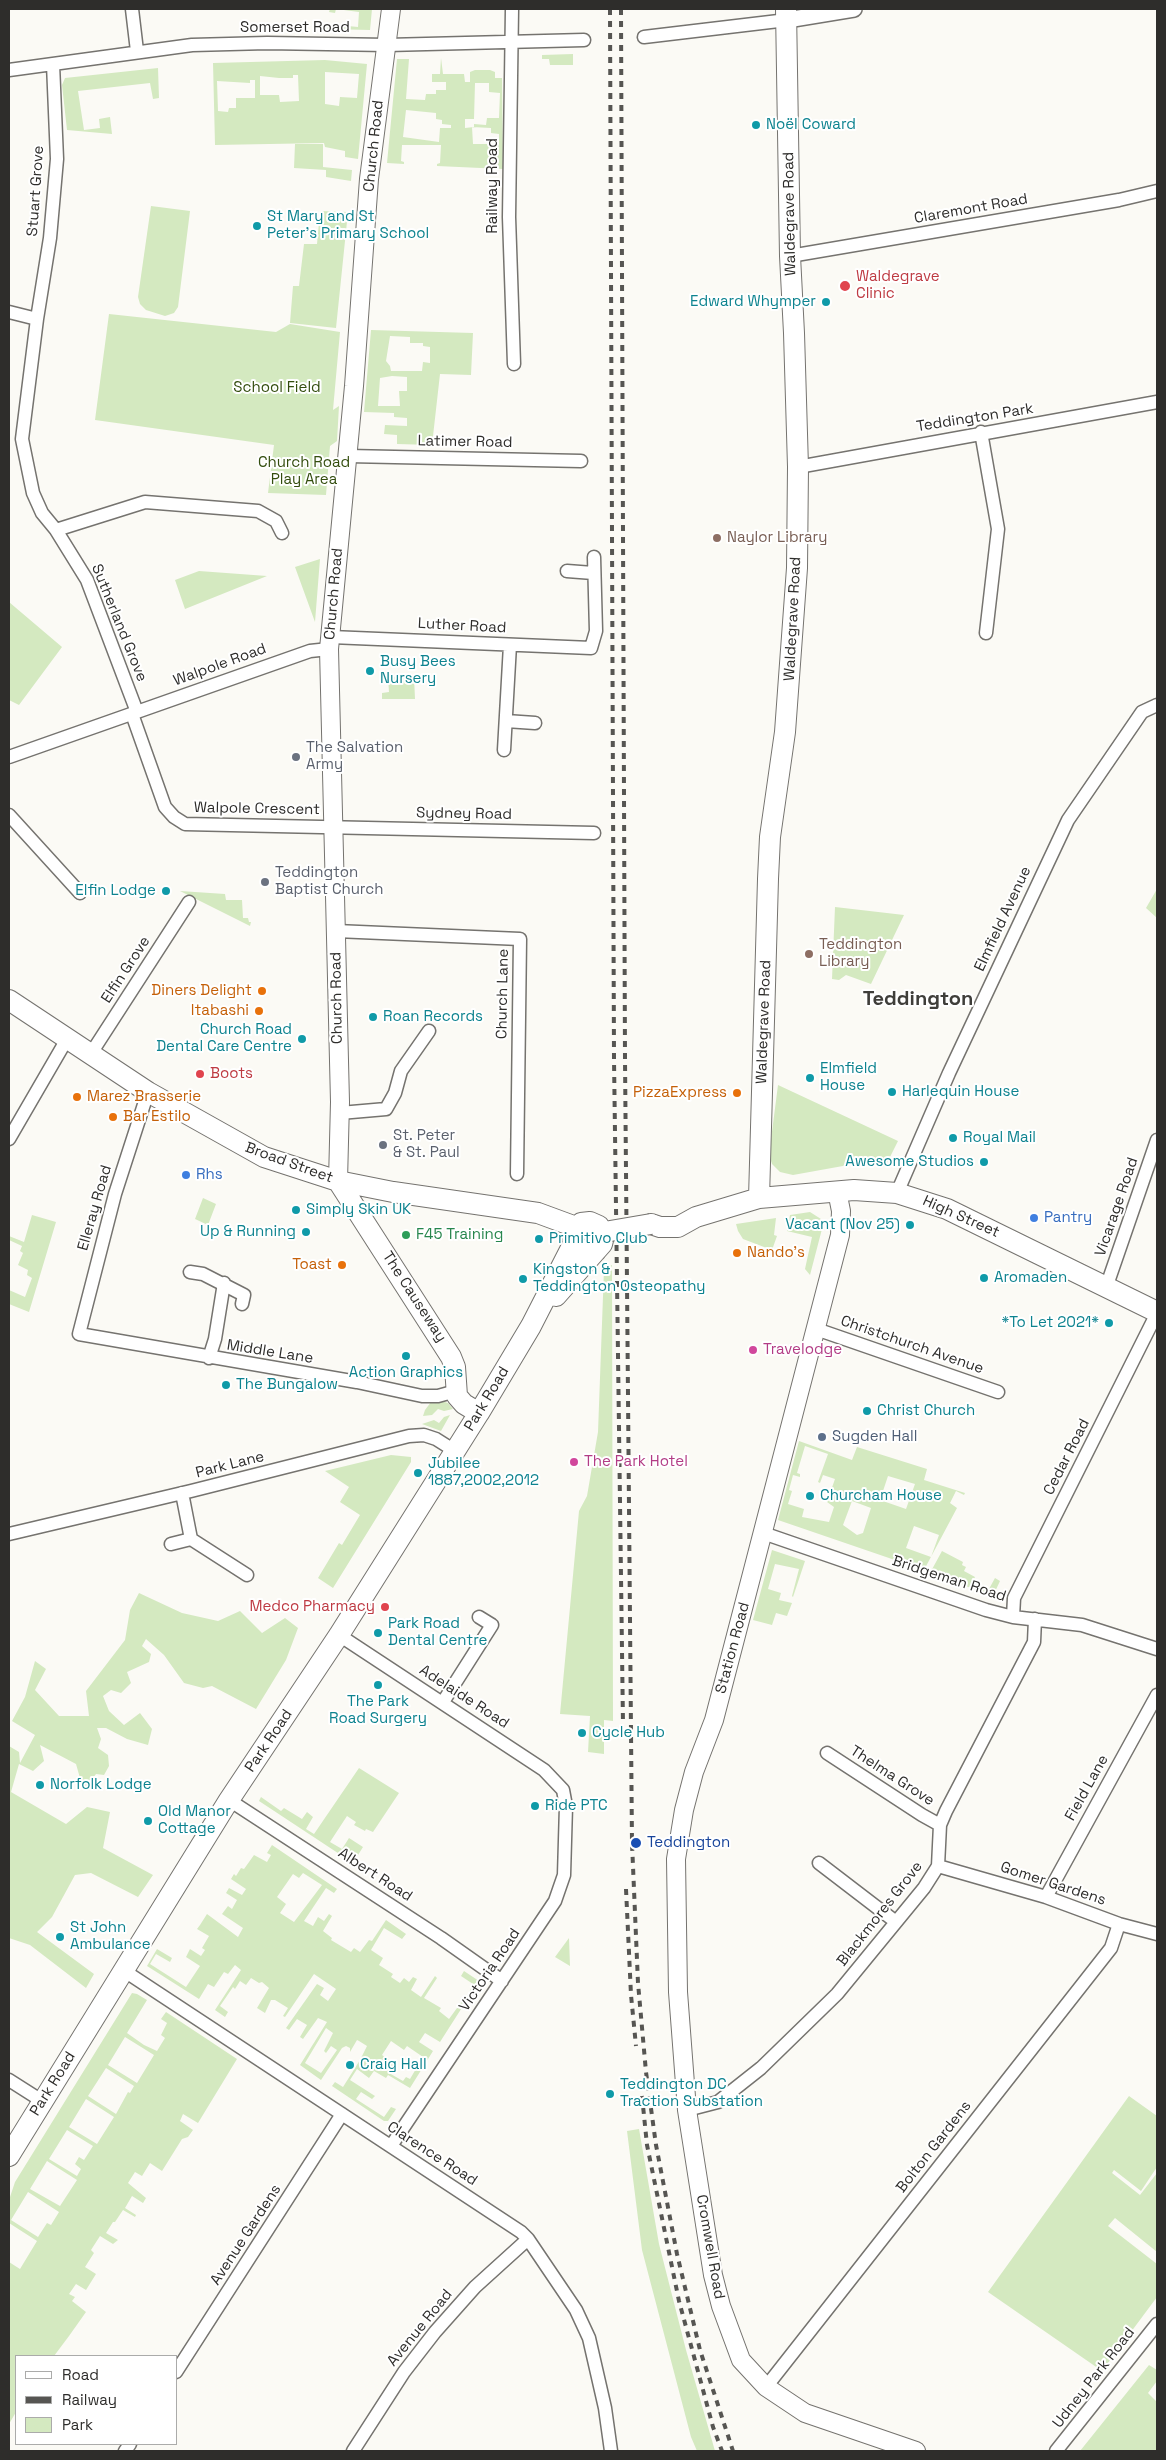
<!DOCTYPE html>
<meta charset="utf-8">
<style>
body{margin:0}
#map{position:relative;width:1166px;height:2460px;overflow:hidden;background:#fbfaf5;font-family:"Space Grotesk",sans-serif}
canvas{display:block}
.frame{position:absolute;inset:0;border:10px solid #2e2d2b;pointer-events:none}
.legend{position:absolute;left:15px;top:2355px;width:162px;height:90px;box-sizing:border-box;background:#fff;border:1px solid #ababaa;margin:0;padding:6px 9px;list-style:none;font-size:15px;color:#2e2d2b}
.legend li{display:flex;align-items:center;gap:10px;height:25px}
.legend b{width:25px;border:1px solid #ababaa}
</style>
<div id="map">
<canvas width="1166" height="2460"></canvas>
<div class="frame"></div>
<ul class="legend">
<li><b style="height:6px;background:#fff"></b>Road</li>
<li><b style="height:6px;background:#565552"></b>Railway</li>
<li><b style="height:14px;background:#d4e9c0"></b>Park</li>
</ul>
</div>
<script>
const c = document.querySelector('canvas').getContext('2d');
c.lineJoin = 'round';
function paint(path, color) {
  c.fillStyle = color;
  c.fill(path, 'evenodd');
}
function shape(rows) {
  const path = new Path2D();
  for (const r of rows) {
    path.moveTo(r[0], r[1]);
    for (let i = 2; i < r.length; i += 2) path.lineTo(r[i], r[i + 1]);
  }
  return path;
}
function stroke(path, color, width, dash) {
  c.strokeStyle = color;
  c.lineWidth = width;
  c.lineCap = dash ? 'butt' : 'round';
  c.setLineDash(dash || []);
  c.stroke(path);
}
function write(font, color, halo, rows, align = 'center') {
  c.font = font + ' "Space Grotesk",sans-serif';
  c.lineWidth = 4;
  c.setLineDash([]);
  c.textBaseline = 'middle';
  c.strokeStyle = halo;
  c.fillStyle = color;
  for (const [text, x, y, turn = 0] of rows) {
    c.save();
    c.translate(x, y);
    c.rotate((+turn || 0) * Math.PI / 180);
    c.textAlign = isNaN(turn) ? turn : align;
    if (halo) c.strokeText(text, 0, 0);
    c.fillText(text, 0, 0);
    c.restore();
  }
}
const green = shape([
 [330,9,372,9,370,30,327,29,328,24,358,27,359,12,336,9,335,13,329,12],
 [573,54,573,65,550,65,549,59,542,59,542,55],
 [441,58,443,74,464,74,465,82,470,82,470,72,475,70,490,70,495,72,495,78,502,78,503,169,437,166,437,164,440,163,441,145,402,145,401,161,404,162,404,164,387,163,397,59,409,59,406,99,425,100,426,94,436,94,436,90,446,90,446,82,432,82,432,74,440,74],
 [475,83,489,83,489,92,500,93,499,118,487,118,486,125,474,124,474,127,465,128,465,119,474,119],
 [406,110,436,113,436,119,442,120,442,124,451,125,451,128,440,128,439,142,403,137],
 [472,127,491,128,491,133,499,134,499,144,473,144],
 [325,60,367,64,358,159,345,157,345,151,325,147,324,143,215,145,213,63],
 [325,72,359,74,357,98,340,97,339,106,325,104],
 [293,75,298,75,299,101,280,102,279,95,260,95,260,76,279,78,293,78],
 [250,80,255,80,255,98,236,98,236,108,229,108,228,112,218,111,217,81,250,83],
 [158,68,159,98,153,99,150,83,78,91,84,130,100,128,99,119,110,117,112,134,67,130,62,85,65,78],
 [295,144,323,144,323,167,352,170,351,181,326,177,326,170,294,168],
 [151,206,190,211,178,307,174,313,165,316,146,310,140,304,138,297],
 [320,211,348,212,336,328,290,323,293,286,299,286,304,244,317,244],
 [109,314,276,332,290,324,340,332,333,410,339,406,337,441,330,446,326,495,268,493,274,445,95,420],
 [371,330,473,333,471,375,440,374,432,445,397,444,397,435,384,434,385,425,407,426,407,418,394,417,394,413,364,412],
 [390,336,410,337,410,343,423,343,423,346,430,347,430,363,423,362,422,371,391,371,390,366,386,361],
 [392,376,407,377,407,391,399,391,400,406,378,406,380,378],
 [320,559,315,622,295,567],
 [199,571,267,576,185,609,175,580],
 [9,602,62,647,19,705,9,700],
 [414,676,415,699,382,699,382,693,389,692,388,677],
 [1157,889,1157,918,1146,908],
 [180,891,225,894,226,900,242,900,243,918,248,918,249,922,251,922,250,926],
 [835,907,904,915,871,984,846,975,839,980,832,979],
 [778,1085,898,1141,885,1167,859,1157,854,1164,793,1175,780,1172,772,1164,769,1155],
 [203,1198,216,1204,208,1225,195,1219],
 [810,1212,821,1219,822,1229,810,1275,805,1269,812,1237,787,1231,790,1215],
 [32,1215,56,1222,29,1312,9,1304,9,1290,25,1297,32,1278,27,1275,28,1270,18,1265,23,1253,20,1251,22,1246,9,1240,9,1236,24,1242],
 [776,1218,774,1235,777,1236,772,1250,743,1239,738,1231,736,1224],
 [612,1265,613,1721,604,1720,604,1754,588,1752,590,1716,560,1714,579,1511,587,1496,598,1432,604,1269],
 [439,1400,448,1403,453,1409,444,1411,438,1409,432,1415,423,1416,425,1410,431,1402],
 [450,1415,441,1431,422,1424,434,1420,439,1423,444,1417],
 [799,1441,852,1460,857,1447,927,1469,924,1480,965,1493,964,1495,956,1491,950,1503,957,1508,924,1570,778,1520],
 [805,1446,828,1454,818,1482,820,1483,823,1475,835,1479,827,1502,834,1507,829,1522,802,1517,804,1509,788,1504,792,1491,789,1490,793,1475,800,1477,800,1474,797,1473],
 [888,1476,915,1484,906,1509,880,1500],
 [852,1501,871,1508,863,1533,857,1535,843,1525],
 [914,1526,939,1535,931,1557,906,1548],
 [391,1455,411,1457,411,1462,333,1588,318,1578,339,1543,342,1545,360,1515,340,1502,349,1487,325,1471],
 [772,1550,805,1561,793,1597,792,1596,799,1569,775,1564,768,1589,781,1593,779,1600,792,1603,787,1616,776,1613,772,1625,753,1620],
 [942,1551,963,1562,962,1565,966,1567,964,1571,975,1577,973,1581,989,1589,995,1578,1000,1581,993,1596,930,1573],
 [139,1593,182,1613,218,1621,240,1611,262,1633,285,1618,298,1628,286,1660,256,1709,212,1686,203,1688,184,1683,164,1655,146,1639,142,1646,151,1654,149,1662,127,1672,131,1683,121,1693,111,1690,103,1696,109,1711,124,1725,140,1713,152,1729,148,1745,127,1739,106,1728,97,1728,101,1739,98,1748,108,1755,109,1766,104,1775,96,1774,86,1787,82,1785,76,1764,40,1745,44,1761,33,1771,19,1764,11,1792,66,1824,87,1807,110,1812,103,1848,153,1875,138,1897,91,1873,75,1875,52,1917,37,1932,94,1974,86,1988,30,1945,9,1938,9,1746,19,1752,20,1763,35,1735,12,1721,25,1697,35,1661,46,1669,35,1690,59,1716,89,1716,86,1691,125,1640,130,1610],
 [359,1768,399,1793,373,1832,366,1829,365,1831,354,1825,356,1822,347,1816,330,1842,342,1849,349,1838,363,1847,353,1863,259,1801,261,1797,281,1811,284,1808,302,1819,307,1812,313,1817,306,1829,314,1834],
 [272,1845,337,1889,334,1893,326,1888,304,1921,313,1926,318,1917,324,1921,329,1914,332,1916,323,1931,332,1938,331,1940,351,1952,354,1948,360,1952,369,1940,372,1941,386,1920,406,1934,402,1939,384,1928,371,1950,383,1958,379,1965,393,1974,391,1977,400,1983,404,1978,409,1982,413,1977,417,1979,411,1990,421,1997,435,1976,437,1978,424,1998,441,2008,439,2011,449,2019,465,1997,467,1997,473,1984,461,1976,464,1971,479,1981,440,2042,425,2033,419,2042,433,2051,410,2088,388,2075,386,2078,374,2071,369,2078,357,2069,350,2080,375,2096,372,2099,361,2092,356,2099,384,2117,391,2107,396,2109,388,2121,384,2121,332,2086,335,2082,343,2087,360,2060,367,2046,359,2041,357,2040,350,2052,350,2048,346,2046,342,2048,321,2080,300,2065,327,2022,318,2018,303,2039,300,2037,307,2025,297,2019,289,2030,286,2028,317,1984,324,1988,320,1995,328,2001,336,1989,314,1974,285,2017,283,2016,288,2008,275,2000,271,2000,265,2013,257,2008,269,1988,262,1982,259,1983,251,1978,246,1985,240,1981,235,1989,233,1987,220,2006,228,2012,225,2017,215,2010,241,1970,235,1965,228,1974,224,1972,214,1987,208,1984,199,1999,147,1966,157,1949,172,1958,170,1962,156,1954,150,1964,186,1987,200,1966,186,1957,190,1949,201,1956,205,1950,202,1948,209,1936,197,1929,200,1925,207,1914,238,1937,243,1928,222,1914,228,1906,232,1909,237,1900,226,1893,229,1888,242,1895,246,1889,231,1879,234,1874,236,1876,241,1868,244,1869,254,1855,267,1862,271,1855,267,1853],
 [303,1873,322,1885,294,1922,280,1913,286,1904,277,1897,293,1874,299,1878],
 [326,2028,333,2033,324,2051,326,2053,331,2046,337,2050,321,2073,305,2063],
 [391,2041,404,2050,407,2046,423,2057,410,2079,406,2077,403,2081,389,2073,395,2064,382,2055],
 [569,1938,570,1966,555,1957],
 [132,1993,137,1994,147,2000,127,2033,144,2045,157,2051,165,2038,161,2035,167,2023,161,2019,166,2012,237,2059,198,2123,183,2114,180,2121,193,2130,188,2137,182,2139,162,2171,150,2163,142,2176,135,2172,128,2183,146,2198,143,2203,132,2196,125,2208,136,2215,135,2217,123,2210,115,2222,113,2222,106,2233,118,2240,113,2244,100,2236,91,2250,94,2253,85,2267,96,2274,86,2290,76,2284,69,2294,75,2297,72,2301,86,2312,69,2336,54,2356,16,2356,16,2412,9,2424,9,2262,20,2269,37,2241,9,2223,9,2200,15,2182],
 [125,2037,154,2055,137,2083,108,2065],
 [106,2068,134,2086,130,2093,128,2092,116,2114,88,2096],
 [86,2099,114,2117,97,2144,69,2127],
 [67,2130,93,2146,84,2160,79,2157,75,2164,81,2169,77,2176,49,2159],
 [47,2161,77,2180,60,2206,30,2189],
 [28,2192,59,2212,51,2225,47,2223,38,2237,11,2220],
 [1129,2096,1157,2116,1157,2167,1141,2191,1114,2170,1112,2173,1140,2195,1157,2173,1157,2252,1115,2218,1108,2226,1157,2264,1157,2297,1102,2371,988,2292],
 [639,2129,659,2244,686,2350,715,2451,697,2451,691,2437,642,2250,627,2131],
 [1149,2365,1157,2370,1157,2381,1148,2393,1157,2402,1157,2451,1080,2451]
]);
const minor = shape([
 [132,9,137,51],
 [512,9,509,217,514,364],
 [644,37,787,20],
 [9,70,192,45,267,43,387,45,584,40],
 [790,256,1119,200,1157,191],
 [9,312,37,319,22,439,33,493,42,513,56,530,87,580,137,712],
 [37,319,50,238,57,159,53,64],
 [981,432,998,529,986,633],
 [348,456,581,461],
 [798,467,1157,402],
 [56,530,145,502,258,511,276,521,282,533],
 [567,571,593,573],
 [331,637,591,648,596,631,594,557],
 [132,714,165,807,174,817,185,824,594,833],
 [506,721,535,723],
 [504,750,510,645],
 [9,757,310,651,329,649],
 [9,815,80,893],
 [336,931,520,939,517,1174],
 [90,1055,189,902],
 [148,1092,115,1194,79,1334,357,1382,422,1396,438,1396,456,1391],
 [340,1113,386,1109,395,1093,401,1071,429,1031],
 [9,1139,67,1039],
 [897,1193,949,1073,1068,820,1142,712,1157,705],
 [190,1272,203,1274,244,1295,242,1304],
 [1107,1285,1157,1140],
 [816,1329,998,1392],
 [209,1358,215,1339,224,1283],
 [763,1533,986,1610,1013,1617,1082,1625,1157,1649],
 [9,1534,191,1491,409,1436,424,1435,436,1439,455,1451],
 [191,1539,247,1575],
 [171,1544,191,1539,182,1493],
 [1013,1617,1014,1598,1157,1313],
 [339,1635,544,1770,563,1790,566,1806,564,1875,555,1901,391,2146],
 [443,1702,492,1625,479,1617],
 [827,1753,922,1815,940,1825],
 [229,1800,441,1938,502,1981],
 [819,1863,896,1922],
 [938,1866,1046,1897,1119,1924,1157,1934],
 [1046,1897,1157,1695],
 [123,1970,521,2232,528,2239,576,2310,589,2338,605,2408,611,2451],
 [9,2080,42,2101],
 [687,2110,718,2102,761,2068,837,1994,924,1888,938,1866,940,1825,946,1811,1034,1642,1035,1619],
 [176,2372,342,2114],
 [766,2387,1111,1948,1119,1924],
 [125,2451,130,2444],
 [353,2451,404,2372,435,2332,475,2287,528,2239],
 [1056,2451,1157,2324]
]);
const tertiary = shape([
 [787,20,854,9]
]);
const secondary = shape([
 [338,1181,340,1102,329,649,354,386,369,179,391,9],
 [837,1191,841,1211,840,1235,714,1720,694,1772,684,1810,676,1859,678,1992,687,2110,713,2275,721,2306,741,2360,766,2387,805,2413,916,2451]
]);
const primary = shape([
 [9,1000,148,1092,264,1157,338,1181,393,1192,538,1213,576,1227],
 [338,1181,451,1357,455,1367,457,1396,464,1404,479,1413],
 [759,1198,768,879,770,837,785,732,797,568,798,467,794,333,790,256,786,9],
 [651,1224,660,1227,678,1227,696,1217,759,1198,854,1190,897,1193,947,1209,1157,1312],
 [556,1296,602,1244,604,1236,599,1226,590,1222,581,1223,574,1230,573,1244,585,1253,596,1251],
 [9,2156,229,1800,339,1635,479,1413,531,1326,573,1244]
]);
const rail = shape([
 [610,9,614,1059,623,1724],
 [621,9,625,1059,632,1843,638,1983,646,2072,656,2145,677,2254,700,2350,733,2451],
 [626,1889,631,1995,636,2046],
 [642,2096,647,2145,679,2301,713,2427,722,2451]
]);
const primaryBridge = shape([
 [610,1231,651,1224]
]);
const markers = [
 [756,125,5,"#0f9aa8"],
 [257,226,5,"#0f9aa8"],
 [845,286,6,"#e0444e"],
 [826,302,5,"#0f9aa8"],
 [717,538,5,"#8d6e63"],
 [370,671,5,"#0f9aa8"],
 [296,757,5,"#6b7280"],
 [265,882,5,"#6b7280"],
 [166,891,5,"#0f9aa8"],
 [809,954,5,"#8d6e63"],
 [262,991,5,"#e8710a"],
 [259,1011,5,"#e8710a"],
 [373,1017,5,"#0f9aa8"],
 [302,1039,5,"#0f9aa8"],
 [200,1074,5,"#e0444e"],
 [810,1078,5,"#0f9aa8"],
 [892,1092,5,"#0f9aa8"],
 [737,1093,5,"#e8710a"],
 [77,1097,5,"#e8710a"],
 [113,1117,5,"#e8710a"],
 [953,1138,5,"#0f9aa8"],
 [383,1145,5,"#6b7280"],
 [984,1162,5,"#0f9aa8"],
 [186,1175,5,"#3f7fe0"],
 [296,1210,5,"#0f9aa8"],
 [1034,1218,5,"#3f7fe0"],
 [910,1225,5,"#0f9aa8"],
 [306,1232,5,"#0f9aa8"],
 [406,1235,5,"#2e9e5b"],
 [539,1239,5,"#0f9aa8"],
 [737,1253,5,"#e8710a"],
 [342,1265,5,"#e8710a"],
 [984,1278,5,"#0f9aa8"],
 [523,1279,5,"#0f9aa8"],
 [1109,1323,5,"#0f9aa8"],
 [753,1350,5,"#d1479c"],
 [406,1356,5,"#0f9aa8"],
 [226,1385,5,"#0f9aa8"],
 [867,1411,5,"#0f9aa8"],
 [822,1437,5,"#5c6f8a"],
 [574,1462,5,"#d1479c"],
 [418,1473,5,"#0f9aa8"],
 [810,1496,5,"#0f9aa8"],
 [385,1607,5,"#e0444e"],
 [378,1633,5,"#0f9aa8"],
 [378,1685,5,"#0f9aa8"],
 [582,1733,5,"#0f9aa8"],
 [40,1785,5,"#0f9aa8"],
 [535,1806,5,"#0f9aa8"],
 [148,1821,5,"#0f9aa8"],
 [636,1843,6,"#1a4fb4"],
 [60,1937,5,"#0f9aa8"],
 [350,2065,5,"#0f9aa8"],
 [610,2094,5,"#0f9aa8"]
];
const streetNames = [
 ["Somerset Road",295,28],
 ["Church Road",374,146,-84],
 ["Railway Road",493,186,-90],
 ["Stuart Grove",36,191,-86],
 ["Claremont Road",971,209,-10],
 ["Waldegrave Road",790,214,-91],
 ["Teddington Park",975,418,-9],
 ["Latimer Road",465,442,1],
 ["Church Road",334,594,-85],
 ["Waldegrave Road",793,619,-87],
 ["Sutherland Grove",119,623,68],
 ["Luther Road",462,626,3],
 ["Walpole Road",220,665,-20],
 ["Walpole Crescent",257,809,1],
 ["Sydney Road",464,814,1],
 ["Elmfield Avenue",1003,919,-65],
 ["Elfin Grove",126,970,-57],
 ["Church Lane",503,994,-89],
 ["Church Road",337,998,-91],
 ["Waldegrave Road",764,1022,-88],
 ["Broad Street",289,1163,20],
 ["Vicarage Road",1117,1207,-71],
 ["Elleray Road",95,1208,-74],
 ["High Street",961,1217,24],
 ["The Causeway",414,1297,57],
 ["Christchurch Avenue",912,1345,19],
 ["Middle Lane",270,1352,9],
 ["Park Road",487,1399,-59],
 ["Cedar Road",1067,1457,-63],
 ["Park Lane",230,1465,-14],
 ["Bridgeman Road",949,1579,18],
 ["Station Road",733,1648,-75],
 ["Adelaide Road",464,1697,33],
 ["Park Road",269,1741,-56],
 ["Thelma Grove",892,1776,33],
 ["Field Lane",1087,1788,-61],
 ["Albert Road",375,1875,33],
 ["Gomer Gardens",1053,1884,18],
 ["Blackmores Grove",880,1914,-52],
 ["Victoria Road",490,1970,-56],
 ["Park Road",53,2084,-58],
 ["Bolton Gardens",934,2147,-52],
 ["Clarence Road",432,2154,33],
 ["Avenue Gardens",246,2235,-57],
 ["Cromwell Road",710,2247,80],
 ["Avenue Road",420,2328,-51],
 ["Udney Park Road",1094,2378,-52]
];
const cultureNames = [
 ["Noël Coward",766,125],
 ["St Mary and St",267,217],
 ["Peter's Primary School",267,234],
 ["Edward Whymper",816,302,"right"],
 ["Busy Bees",380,662],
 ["Nursery",380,679],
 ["Elfin Lodge",156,891,"right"],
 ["Roan Records",383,1017],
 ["Church Road",292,1030,"right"],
 ["Dental Care Centre",292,1047,"right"],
 ["Elmfield",820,1069],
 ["House",820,1086],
 ["Harlequin House",902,1092],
 ["Royal Mail",963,1138],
 ["Awesome Studios",974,1162,"right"],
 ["Simply Skin UK",306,1210],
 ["Vacant (Nov 25)",900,1225,"right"],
 ["Up & Running",296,1232,"right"],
 ["Primitivo Club",549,1239],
 ["Kingston &",533,1270],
 ["Teddington Osteopathy",533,1287],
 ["Aromaden",994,1278],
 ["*To Let 2021*",1099,1323,"right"],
 ["Action Graphics",406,1373,"center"],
 ["The Bungalow",236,1385],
 ["Christ Church",877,1411],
 ["Jubilee",428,1464],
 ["1887,2002,2012",428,1481],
 ["Churcham House",820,1496],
 ["Park Road",388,1624],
 ["Dental Centre",388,1641],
 ["The Park",378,1702,"center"],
 ["Road Surgery",378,1719,"center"],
 ["Cycle Hub",592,1733],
 ["Norfolk Lodge",50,1785],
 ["Ride PTC",545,1806],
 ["Old Manor",158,1812],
 ["Cottage",158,1829],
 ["St John",70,1928],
 ["Ambulance",70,1945],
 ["Craig Hall",360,2065],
 ["Teddington DC",620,2085],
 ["Traction Substation",620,2102]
];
const healthNames = [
 ["Waldegrave",856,277],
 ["Clinic",856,294],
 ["Boots",210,1074],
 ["Medco Pharmacy",375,1607,"right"]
];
const parkNames = [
 ["School Field",277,388],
 ["Church Road",304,463],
 ["Play Area",304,480]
];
const educationNames = [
 ["Naylor Library",727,538],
 ["Teddington",819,945],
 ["Library",819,962]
];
const worshipNames = [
 ["The Salvation",306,748],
 ["Army",306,765],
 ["Teddington",275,873],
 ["Baptist Church",275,890],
 ["St. Peter",393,1136],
 ["& St. Paul",393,1153]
];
const foodNames = [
 ["Diners Delight",252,991],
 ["Itabashi",249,1011],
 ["PizzaExpress",727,1093],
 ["Marez Brasserie",87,1097,"left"],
 ["Bar Estilo",123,1117,"left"],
 ["Nando's",747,1253,"left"],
 ["Toast",332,1265]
];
const shopNames = [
 ["Rhs",196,1175],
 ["Pantry",1044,1218]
];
const leisureNames = [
 ["F45 Training",416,1235]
];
const hotelNames = [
 ["Travelodge",763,1350],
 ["The Park Hotel",584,1462]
];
const serviceNames = [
 ["Sugden Hall",832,1437]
];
const transitNames = [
 ["Teddington",647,1843]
];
const districtNames = [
 ["Teddington",918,1000]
];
paint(green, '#d4e9c0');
stroke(minor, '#75736f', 15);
stroke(tertiary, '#75736f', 18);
stroke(secondary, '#75736f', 20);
stroke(primary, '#75736f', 22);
stroke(minor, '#fff', 12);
stroke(tertiary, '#fff', 15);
stroke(secondary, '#fff', 18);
stroke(primary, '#fff', 20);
stroke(rail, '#565552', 4, [6, 6]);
stroke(primaryBridge, '#75736f', 22, []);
stroke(primaryBridge, '#fff', 20);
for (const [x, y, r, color] of markers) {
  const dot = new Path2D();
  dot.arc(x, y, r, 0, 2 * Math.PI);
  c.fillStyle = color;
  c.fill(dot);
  stroke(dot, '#fff', 2);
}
write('15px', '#2e2d2b', '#fff', streetNames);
write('15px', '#0d838f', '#fff', cultureNames, 'left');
write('15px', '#be3a42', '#fff', healthNames, 'left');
write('15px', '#334d0e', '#fff', parkNames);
write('15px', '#785e54', '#fff', educationNames, 'left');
write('15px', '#5b616d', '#fff', worshipNames, 'left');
write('15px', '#c56008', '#fff', foodNames, 'right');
write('15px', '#366cbe', '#fff', shopNames, 'left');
write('15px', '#27864d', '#fff', leisureNames, 'left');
write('15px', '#b23c85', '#fff', hotelNames, 'left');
write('15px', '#4e5e75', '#fff', serviceNames, 'left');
write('15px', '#164399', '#fff', transitNames, 'left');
write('bold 20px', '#3f3e3a', '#fff', districtNames);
</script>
